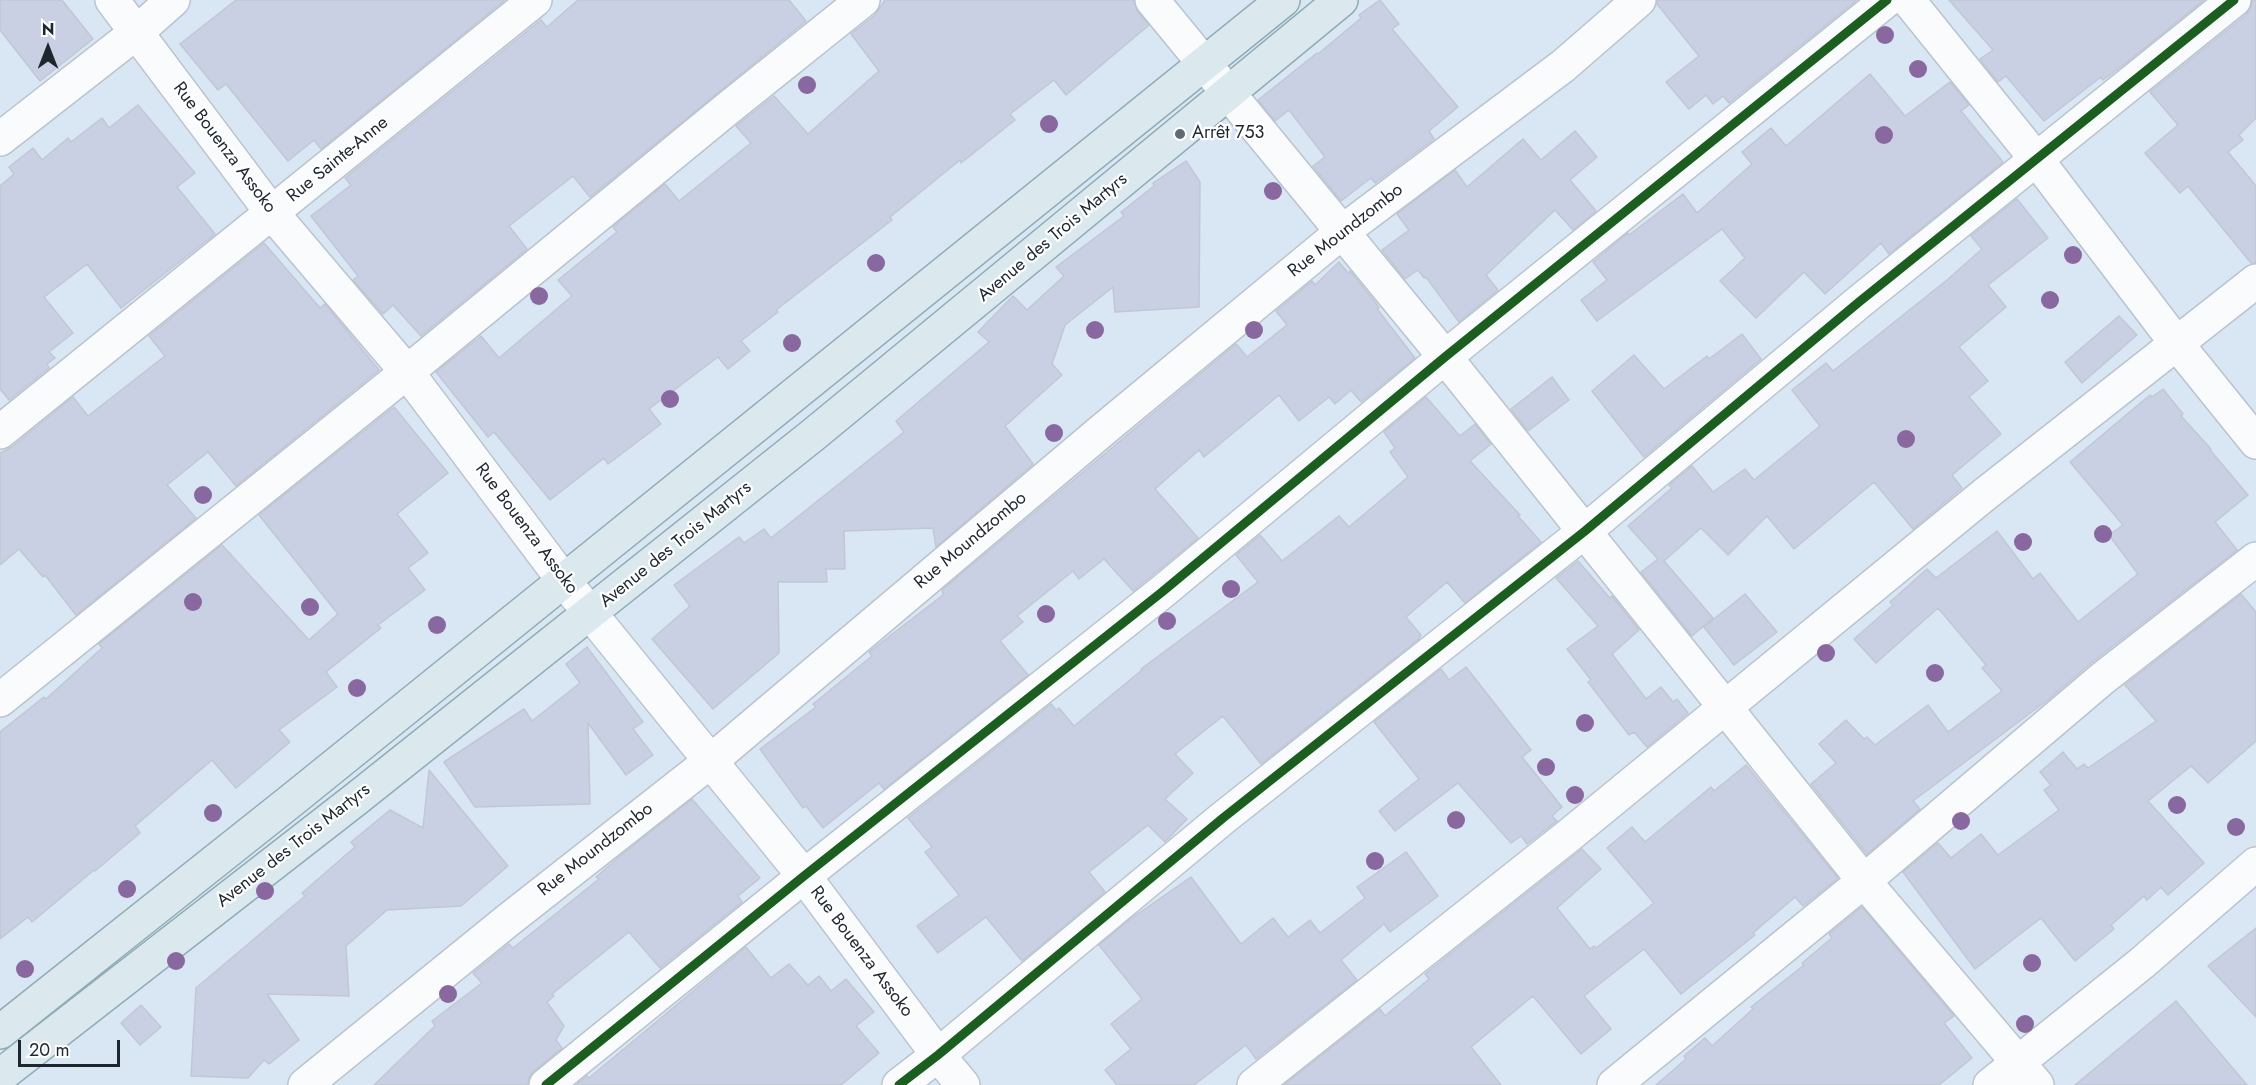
<!DOCTYPE html>
<meta charset="utf-8">
<style>
body{margin:0}
#map{position:relative;width:2256px;height:1085px;overflow:hidden;background:#d9e6f4;font-family:Jost,sans-serif}
canvas{display:block}
.north{position:absolute;left:18px;top:18px;width:60px;height:60px;-webkit-text-stroke:4px #fff;paint-order:stroke;rotate:0deg;font-size:16px;font-weight:700;line-height:24px;text-align:center;color:#1e2730}
.north::after{content:'';display:block;margin:auto;width:21px;height:27px;background:#1e2730;clip-path:polygon(50% 0,100% 100%,50% 72%,0 100%)}
.scale{position:absolute;left:18px;top:1040px;width:102px;height:27px;box-sizing:border-box;border:3px solid #1e2730;border-top:0;padding-left:8px;font-size:18px;line-height:21px;white-space:nowrap;color:#1e2730;-webkit-text-stroke:4px #fff;paint-order:stroke}
</style>
<div id="map">
<canvas width="2256" height="1085"></canvas>
<div class="north">N</div>
<div class="scale">20 m</div>
</div>
<script>
const c = document.querySelector('canvas').getContext('2d');
c.lineJoin = 'round';
function paint(path, color) {
  c.fillStyle = color;
  c.fill(path, 'evenodd');
}
function shape(rows) {
  const path = new Path2D();
  for (const r of rows) {
    path.moveTo(r[0], r[1]);
    for (let i = 2; i < r.length; i += 2) path.lineTo(r[i], r[i + 1]);
  }
  return path;
}
function stroke(path, color, width, dash) {
  c.strokeStyle = color;
  c.lineWidth = width;
  c.lineCap = dash ? 'butt' : 'round';
  c.setLineDash(dash || []);
  c.stroke(path);
}
function write(font, color, halo, rows, align = 'center') {
  c.font = font + ' Jost,sans-serif';
  c.lineWidth = 4.5;
  c.setLineDash([]);
  c.textBaseline = 'middle';
  c.strokeStyle = halo;
  c.fillStyle = color;
  for (const [text, x, y, turn = 0] of rows) {
    c.save();
    c.translate(x, y);
    c.rotate((+turn || 0) * Math.PI / 180);
    c.textAlign = isNaN(turn) ? turn : align;
    if (halo) c.strokeText(text, 0, 0);
    c.fillText(text, 0, 0);
    c.restore();
  }
}
const building = shape([
 [0,0,62,0,93,39,40,81,0,30,0,0],
 [236,0,505,0,321,149,314,140,288,161,226,84,218,90,180,44,236,0],
 [578,0,789,0,806,21,590,197,573,176,509,226,527,249,421,336,393,305,383,314,353,280,358,276,311,216,351,185,345,178,541,20,547,27,578,0],
 [885,0,1134,0,1137,11,1149,25,1066,95,1054,80,1010,114,1015,120,961,163,960,160,890,217,892,220,776,310,778,312,741,341,750,351,728,369,718,357,649,409,661,424,608,464,604,458,550,500,494,432,488,437,436,372,481,336,499,358,572,296,558,280,617,232,613,227,665,184,679,201,751,143,736,126,774,96,808,134,879,71,851,34,875,15,885,0],
 [1380,0,1399,24,1392,29,1458,107,1429,131,1434,139,1375,183,1371,178,1341,201,1313,166,1325,157,1289,110,1275,121,1258,100,1317,53,1318,54,1361,18,1359,15,1380,0],
 [1657,0,1857,0,1729,103,1723,96,1713,104,1706,95,1689,109,1666,82,1699,56,1657,4,1657,0],
 [1949,0,2204,0,2126,63,2103,80,2101,77,2044,121,2006,76,1998,82,1980,59,1993,50,1949,0],
 [2252,0,2256,0,2256,118,2239,135,2243,140,2228,152,2256,186,2256,263,2251,263,2188,186,2180,193,2145,153,2178,125,2150,92,2246,15,2251,7,2252,0],
 [1870,74,1905,116,1950,82,1969,105,1961,111,2003,162,1889,254,1881,243,1825,294,1804,272,1756,318,1720,281,1745,258,1722,229,1597,321,1581,300,1607,280,1593,262,1628,233,1629,235,1683,194,1697,213,1752,164,1742,152,1771,128,1786,146,1870,74],
 [138,105,195,173,177,187,215,234,121,308,87,264,44,297,73,333,49,352,55,358,47,364,49,368,9,400,0,389,0,186,14,174,9,167,33,148,42,160,68,138,71,142,102,118,109,128,138,105],
 [1575,131,1597,157,1570,180,1596,211,1573,230,1555,210,1486,275,1498,290,1459,322,1426,277,1424,278,1418,270,1405,279,1382,250,1409,230,1397,214,1455,170,1467,187,1523,139,1541,160,1575,131],
 [1186,161,1200,182,1199,307,1115,312,1113,287,1065,325,1052,364,1062,375,1005,426,1033,464,936,547,933,528,844,531,845,569,826,569,827,582,778,582,779,653,713,709,652,639,690,606,674,585,739,537,744,543,764,529,771,538,904,432,896,421,989,342,978,332,1013,296,1027,310,1064,276,1056,267,1124,216,1121,212,1154,186,1153,183,1186,161],
 [2017,199,2048,238,1988,285,2006,307,1959,347,1988,381,1969,397,2001,434,1952,475,1962,488,1913,529,1874,482,1794,549,1767,516,1728,555,1701,528,1664,561,1713,618,1692,636,1641,572,1658,559,1628,526,1672,488,1669,485,1692,466,1713,492,1745,469,1754,480,1820,426,1792,390,1826,363,1833,371,1947,280,1982,249,1971,236,2017,199],
 [264,243,320,308,325,304,379,370,236,486,208,452,167,485,196,518,76,615,45,575,43,577,19,549,0,565,0,453,12,447,73,397,88,416,165,356,149,336,264,243],
 [1339,262,1348,273,1350,271,1375,302,1379,308,1377,309,1415,358,1361,402,1351,390,1335,404,1329,397,1299,421,1279,395,1204,457,1199,450,1155,489,1198,538,1133,591,1104,559,1079,579,1073,571,1017,616,1023,622,1000,641,1028,675,884,789,879,783,823,828,806,806,803,808,760,749,816,707,813,704,872,656,869,652,943,595,942,590,1236,344,1247,357,1287,325,1276,311,1312,281,1315,285,1339,262],
 [2119,316,2137,335,2082,383,2065,362,2119,316],
 [1742,334,1761,359,1644,457,1592,391,1634,355,1664,389,1707,356,1709,359,1742,334],
 [1552,377,1569,400,1528,431,1511,409,1552,377],
 [2163,389,2183,414,2181,416,2211,449,2210,450,2248,495,2215,522,2237,550,2091,663,2049,699,1913,801,1920,809,1867,854,1811,784,1836,763,1819,744,1846,720,1864,739,1867,737,1875,745,1928,705,1948,732,2002,691,1982,668,1986,665,1938,608,1876,663,1854,639,1893,605,1890,602,1927,569,1936,578,1997,531,2033,579,2040,573,2078,622,2138,574,2109,535,2123,525,2070,462,2150,395,2152,397,2163,389],
 [1426,397,1460,436,1475,424,1491,444,1470,461,1520,515,1518,516,1541,542,1465,603,1447,582,1406,617,1421,635,1419,639,1261,764,1223,716,1175,754,1193,773,1165,799,1187,819,1165,842,1148,825,1089,872,1105,892,1022,961,986,917,938,953,917,926,959,895,925,852,932,847,908,818,1051,704,1056,710,1059,708,1074,726,1142,670,1141,669,1258,582,1236,555,1260,535,1282,561,1339,516,1349,527,1408,477,1390,452,1395,448,1384,432,1426,397],
 [394,407,448,473,397,514,428,553,408,568,425,590,378,625,381,628,326,672,337,687,279,730,290,742,236,788,212,760,135,826,140,833,95,871,94,870,32,922,28,917,0,939,0,732,44,697,46,699,102,648,99,644,222,545,309,640,338,614,259,515,394,407],
 [1578,561,1610,598,1612,596,1639,630,1612,654,1646,699,1661,687,1673,702,1677,699,1688,713,1647,747,1634,732,1629,735,1588,682,1591,680,1567,649,1598,626,1556,578,1578,561],
 [1745,594,1777,632,1734,665,1704,627,1745,594],
 [2241,594,2256,612,2256,741,2208,783,2191,766,2148,801,2204,863,2168,895,2161,887,2147,900,2144,896,2111,925,2114,929,2075,961,2041,918,1975,969,1903,872,1938,843,1951,858,1981,834,1998,855,2059,810,2044,790,2051,785,2040,772,2063,752,2077,769,2084,764,2088,768,2156,721,2125,685,2241,594],
 [587,647,643,722,633,729,653,755,626,775,588,723,590,804,475,807,444,762,524,709,532,721,580,683,566,664,587,647],
 [1466,667,1531,750,1522,757,1562,807,1552,816,1557,821,1527,844,1521,836,1511,843,1458,783,1395,831,1379,811,1419,779,1374,722,1441,669,1449,680,1466,667],
 [1746,765,1838,878,1803,906,1795,897,1753,933,1755,935,1681,994,1644,949,1584,996,1611,1029,1581,1054,1533,996,1471,1047,1501,1085,1284,1085,1380,1009,1385,1016,1429,979,1425,974,1582,849,1601,869,1557,908,1590,949,1594,946,1596,948,1654,903,1607,848,1632,827,1645,842,1711,787,1714,791,1746,765],
 [429,770,508,866,461,906,387,910,346,946,349,996,267,994,299,1040,269,1064,264,1060,248,1078,191,1076,196,988,305,896,302,893,355,847,351,842,390,810,423,828,429,770],
 [692,799,760,878,738,896,742,902,660,968,629,932,552,994,554,996,547,1002,564,1026,556,1040,562,1048,534,1071,529,1078,528,1085,374,1085,435,1026,432,1021,482,983,473,973,509,944,513,948,599,879,596,877,619,857,692,799],
 [1406,852,1438,896,1390,932,1384,924,1341,960,1357,980,1256,1059,1246,1045,1194,1085,1117,1085,1105,1070,1131,1049,1111,1024,1142,999,1099,945,1129,920,1191,877,1241,944,1273,918,1288,937,1310,920,1320,933,1365,898,1357,887,1406,852],
 [1862,907,1954,1016,1944,1023,1972,1058,1939,1085,1656,1085,1686,1059,1684,1056,1705,1038,1712,1046,1753,1009,1751,1007,1804,965,1802,963,1832,938,1829,934,1862,907],
 [2256,928,2256,1017,2208,966,2256,928],
 [746,947,771,978,789,964,808,985,819,976,831,991,846,979,874,1012,856,1026,879,1053,841,1085,576,1085,587,1076,589,1078,746,947],
 [2176,1001,2247,1085,2075,1085,2176,1001],
 [141,1005,161,1027,140,1045,121,1023,141,1005]
]);
const minor = shape([
 [112,0,272,213,407,372,564,581,804,876,938,1055,963,1085],
 [1152,0,1445,357,1864,881,2037,1085],
 [1908,0,2037,160,2177,344,2256,442],
 [0,139,137,32,173,0],
 [0,432,535,0],
 [0,700,407,372,727,109,863,0],
 [305,1085,507,921,712,760,1105,428,1342,232,1563,66,1639,0],
 [546,1085,804,876,1162,592,1445,357,1887,0],
 [899,1085,938,1055,1223,818,1585,531,1859,302,2234,0],
 [1254,1085,1567,837,1984,495,2256,281],
 [1614,1085,1864,881,2103,678,2256,559],
 [1990,1085,2142,963,2256,864]
]);
const primary = shape([
 [0,1032,292,800,1283,0],
 [0,1076,356,799,813,435,1341,0]
]);
const cycleway = shape([
 [546,1085,804,876,1162,592,1445,357,1887,0],
 [899,1085,938,1055,1223,818,1585,531,1859,302,2234,0]
]);
const trees = [
 [1885,35],
 [1918,69],
 [807,85],
 [1049,124],
 [1884,135],
 [1273,191],
 [2073,255],
 [876,263],
 [539,296],
 [2050,300],
 [1095,330],
 [1254,330],
 [792,343],
 [670,399],
 [1054,433],
 [1906,439],
 [203,495],
 [2103,534],
 [2023,542],
 [1231,589],
 [193,602],
 [310,607],
 [1046,614],
 [1167,621],
 [437,625],
 [1826,653],
 [1935,673],
 [357,688],
 [1585,723],
 [1546,767],
 [1575,795],
 [2177,805],
 [213,813],
 [1456,820],
 [1961,821],
 [2236,827],
 [1375,861],
 [127,889],
 [265,891],
 [176,961],
 [2032,963],
 [25,969],
 [448,994],
 [2025,1024]
];
const markers = [
 [1180,134,6,"#5f6a75"]
];
const poiNames = [
 ["Arrêt 753",1192,134]
];
const streetNames = [
 ["Rue Bouenza Assoko",224,148,53],
 ["Rue Sainte-Anne",338,160,-39],
 ["Rue Moundzombo",1346,231,-38],
 ["Avenue des Trois Martyrs",1053,238,-40],
 ["Rue Bouenza Assoko",526,529,53],
 ["Rue Moundzombo",971,541,-40],
 ["Avenue des Trois Martyrs",676,545,-39],
 ["Avenue des Trois Martyrs",294,846,-38],
 ["Rue Moundzombo",596,850,-38],
 ["Rue Bouenza Assoko",861,952,53]
];
paint(building, '#cad0e3');
stroke(building, '#c1c7d4', 1.5);
stroke(minor, '#bac3ce', 36);
stroke(primary, '#8fabb5', 36);
stroke(minor, '#f9fbfd', 33);
stroke(primary, '#dbe9ee', 33);
stroke(cycleway, '#1b5e20', 9);
c.fillStyle = '#88689e';
for (const [x, y] of trees) {
  c.beginPath();
  c.arc(x, y, 9, 0, 2 * Math.PI);
  c.fill();
}
for (const [x, y, r, color] of markers) {
  const dot = new Path2D();
  dot.arc(x, y, r, 0, 2 * Math.PI);
  c.fillStyle = color;
  c.fill(dot);
  stroke(dot, '#fff', 2);
}
write('18px', '#1e2730', '#fff', poiNames, 'left');
write('18px', '#1e2730', '#fff', streetNames);
</script>
